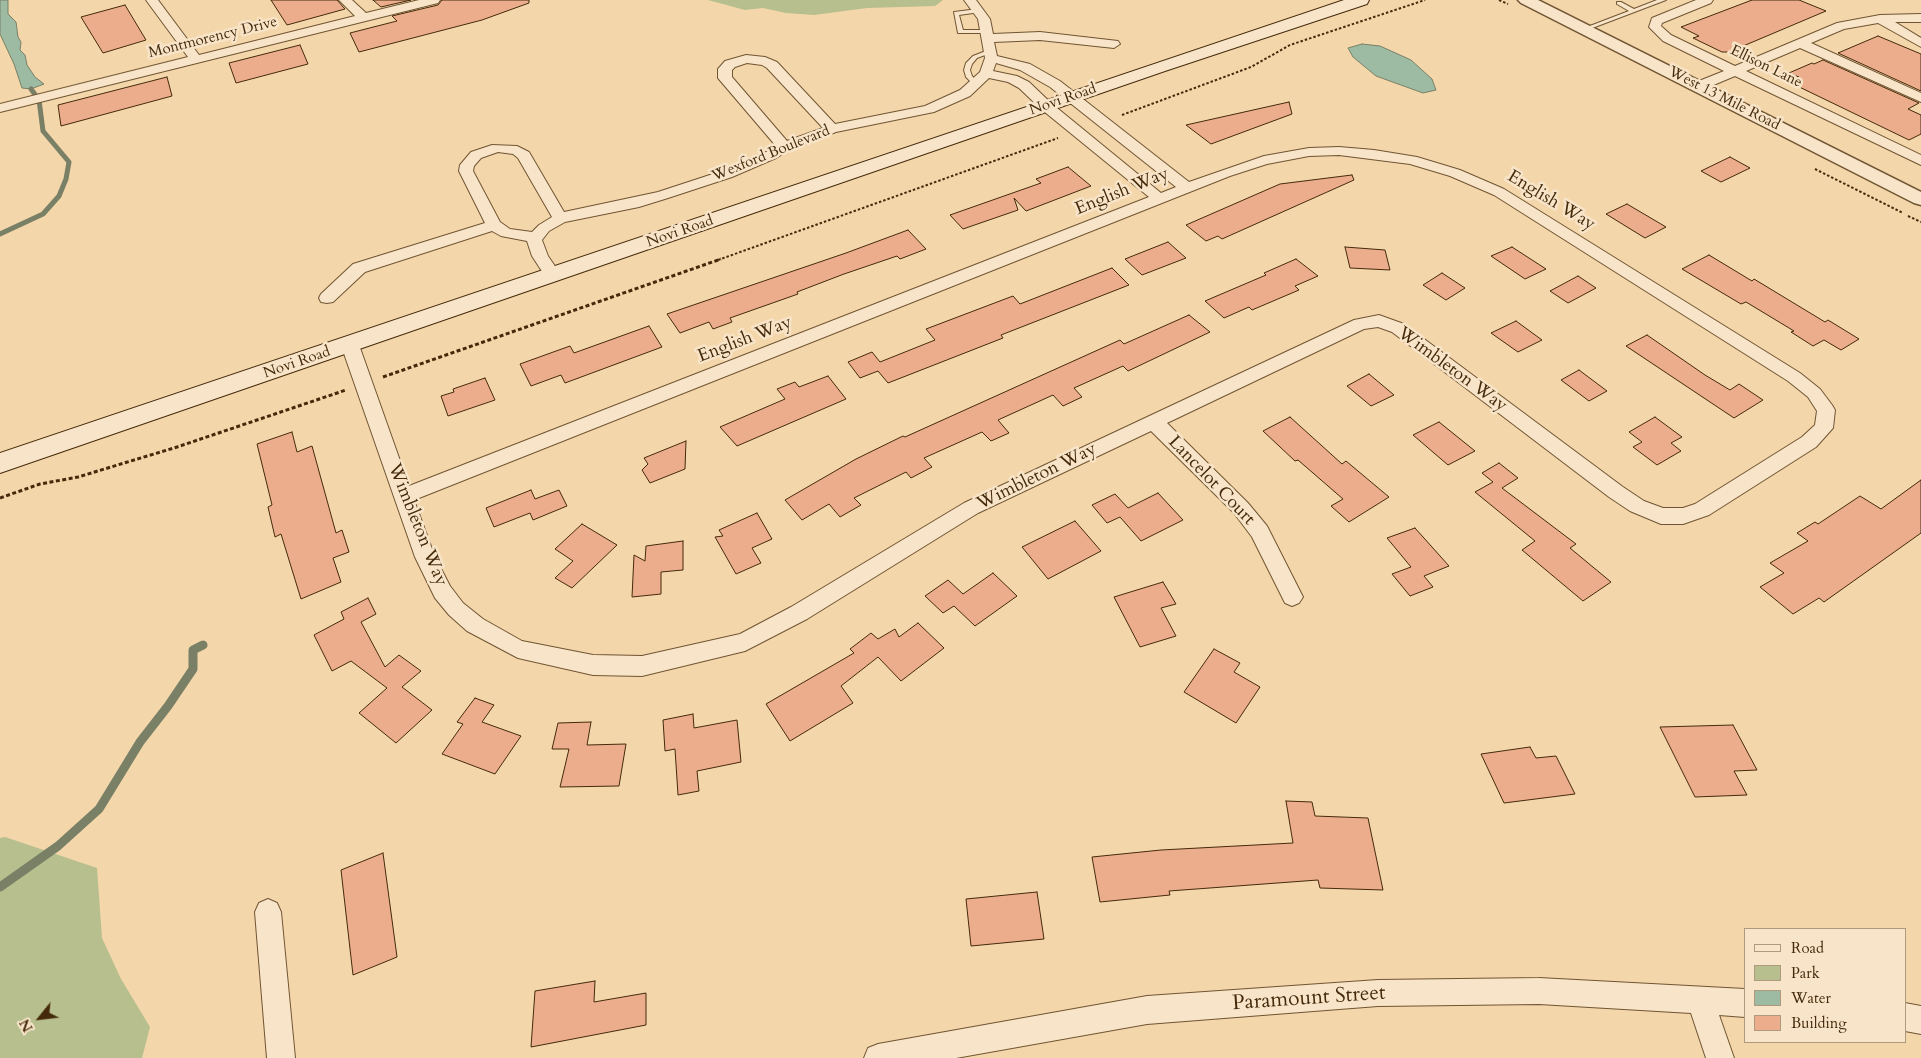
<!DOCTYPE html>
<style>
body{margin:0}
#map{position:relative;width:1921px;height:1058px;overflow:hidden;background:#f4d6ab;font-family:Cardo,serif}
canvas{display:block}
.legend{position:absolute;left:1744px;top:928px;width:162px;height:115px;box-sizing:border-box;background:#f8e4c8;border:1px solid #b09a7c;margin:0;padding:6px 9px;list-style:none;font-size:15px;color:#442a0a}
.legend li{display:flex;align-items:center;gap:10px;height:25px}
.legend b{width:25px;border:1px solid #b09a7c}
.north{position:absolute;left:15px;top:993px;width:50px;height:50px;-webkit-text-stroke:4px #f8e4c8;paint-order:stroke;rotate:241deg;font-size:14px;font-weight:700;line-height:20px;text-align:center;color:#442a0a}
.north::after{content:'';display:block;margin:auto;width:18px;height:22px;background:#442a0a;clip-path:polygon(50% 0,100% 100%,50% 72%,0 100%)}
</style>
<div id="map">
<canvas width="1921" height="1058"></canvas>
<ul class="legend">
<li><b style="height:6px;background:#f8e4c8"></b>Road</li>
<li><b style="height:14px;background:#b6bf8d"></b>Park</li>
<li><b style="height:14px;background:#9dbaa3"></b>Water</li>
<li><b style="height:14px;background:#ecad8c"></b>Building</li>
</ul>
<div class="north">N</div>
</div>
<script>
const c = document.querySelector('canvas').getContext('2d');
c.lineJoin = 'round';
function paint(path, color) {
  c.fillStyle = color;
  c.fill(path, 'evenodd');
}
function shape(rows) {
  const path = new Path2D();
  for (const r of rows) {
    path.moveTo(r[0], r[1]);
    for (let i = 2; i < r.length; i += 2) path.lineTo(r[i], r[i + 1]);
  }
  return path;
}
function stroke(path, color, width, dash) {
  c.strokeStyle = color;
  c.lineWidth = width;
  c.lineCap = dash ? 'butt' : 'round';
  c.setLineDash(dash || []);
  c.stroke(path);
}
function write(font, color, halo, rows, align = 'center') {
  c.font = font + ' Cardo,serif';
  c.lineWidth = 5;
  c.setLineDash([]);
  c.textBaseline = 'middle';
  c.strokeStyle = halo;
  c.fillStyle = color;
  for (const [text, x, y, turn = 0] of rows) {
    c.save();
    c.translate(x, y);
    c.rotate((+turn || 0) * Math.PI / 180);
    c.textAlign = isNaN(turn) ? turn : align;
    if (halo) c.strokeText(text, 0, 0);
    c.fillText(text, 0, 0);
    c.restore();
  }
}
const green = shape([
 [708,0,943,0,935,6,867,8,814,15,786,13,763,8,745,10],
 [5,837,97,868,102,938,121,979,150,1027,142,1058,0,1058,0,838]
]);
const water = shape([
 [0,0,8,0,8,14,16,22,18,37,21,42,20,50,25,55,27,65,35,77,44,84,31,89,22,88,14,64,0,34,0,0],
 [1362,44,1380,46,1411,60,1432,79,1436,90,1423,93,1376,76,1353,57,1348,48,1362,44]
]);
const streamFar1 = shape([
 [0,234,43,214,59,196,66,179,69,162,43,131,39,100,31,89]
]);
const stream = shape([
 [0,887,58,846,99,809,140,742,168,706,193,669,193,650,203,645]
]);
const building = shape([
 [271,0,337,0,345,9,287,25,271,0],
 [373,0,411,0,381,7,373,0],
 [442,0,529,0,529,3,482,20,359,52,350,33,397,21,392,16,438,5,442,0],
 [1752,0,1799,0,1826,11,1729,52,1722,52,1693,38,1699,36,1681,27,1752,0],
 [125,5,146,40,103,53,81,17,125,5],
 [1878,36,1921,54,1921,91,1838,53,1878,36],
 [300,45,308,64,236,83,229,63,300,45],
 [1823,60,1919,103,1908,109,1921,115,1921,134,1909,140,1789,82,1799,77,1789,73,1812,63,1814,64,1823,60],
 [167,77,172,96,61,126,58,105,167,77],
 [1289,102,1292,114,1211,144,1186,125,1289,102],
 [1730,157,1750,168,1721,182,1701,171,1730,157],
 [1068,167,1091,186,1026,211,1014,198,1018,210,963,229,950,215,1041,183,1036,179,1068,167],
 [1352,175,1354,180,1222,239,1218,236,1206,241,1186,225,1280,184,1352,175],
 [1627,204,1666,227,1645,238,1606,214,1627,204],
 [908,230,926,249,900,259,897,256,844,274,797,292,798,294,730,318,732,322,713,329,709,322,680,333,667,314,846,253,908,230],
 [1168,242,1186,258,1142,275,1125,259,1168,242],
 [1345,247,1385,250,1390,270,1350,268,1345,247],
 [1512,247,1546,269,1525,279,1491,256,1512,247],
 [1709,255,1752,281,1754,279,1825,322,1828,320,1859,339,1841,350,1824,340,1813,346,1791,332,1794,331,1746,302,1741,304,1682,269,1709,255],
 [1296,259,1318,276,1295,286,1299,290,1252,310,1249,307,1224,318,1205,301,1266,275,1264,273,1296,259],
 [1112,268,1129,285,1001,335,1003,338,888,383,878,371,860,378,848,362,872,352,880,362,935,340,926,329,1013,296,1020,304,1112,268],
 [1442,273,1465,288,1446,300,1423,285,1442,273],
 [1578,276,1596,288,1568,303,1550,291,1578,276],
 [1189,315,1210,332,1128,371,1123,366,1074,388,1082,397,1063,406,1053,395,998,420,1009,433,991,441,982,432,924,458,932,467,911,478,906,472,854,498,861,505,840,517,829,504,802,520,785,500,856,459,903,436,905,437,1120,340,1124,344,1189,315],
 [1516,321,1542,340,1518,352,1491,333,1516,321],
 [649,326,662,347,565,383,561,375,531,386,520,364,570,346,574,353,649,326],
 [1647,335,1705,375,1730,390,1739,384,1763,400,1734,418,1626,346,1647,335],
 [1579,370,1607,391,1589,401,1561,380,1579,370],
 [1369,374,1394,395,1371,406,1347,386,1369,374],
 [828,376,846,399,737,446,720,427,785,399,777,389,795,382,799,387,828,376],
 [485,378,495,400,448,416,441,396,454,392,453,389,485,378],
 [1290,417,1342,464,1346,461,1389,497,1349,522,1331,506,1343,499,1298,460,1295,461,1263,431,1290,417],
 [1655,417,1682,437,1671,443,1681,451,1657,465,1633,447,1642,442,1629,432,1655,417],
 [1439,422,1475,451,1448,465,1413,435,1439,422],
 [292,432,297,452,312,446,336,533,342,530,349,552,333,558,341,582,301,599,281,534,275,537,268,507,272,505,257,444,292,432],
 [686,441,685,469,650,483,642,470,648,464,644,458,686,441],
 [1499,463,1518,478,1502,488,1576,544,1570,548,1611,582,1583,601,1522,550,1535,541,1475,492,1493,482,1482,473,1499,463],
 [1921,480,1921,533,1824,602,1819,598,1793,614,1760,587,1784,573,1770,563,1808,541,1797,533,1815,522,1818,524,1860,496,1881,509,1921,480],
 [531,490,535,499,559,490,567,506,533,520,530,513,494,527,486,508,531,490],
 [1158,493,1183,520,1141,541,1120,517,1107,523,1092,505,1115,494,1128,508,1158,493],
 [757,513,772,539,752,548,761,563,736,574,715,537,723,536,719,530,757,513],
 [1075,521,1101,551,1048,579,1022,547,1075,521],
 [582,524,617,545,572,588,555,578,573,561,555,549,582,524],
 [1415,528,1449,566,1424,576,1433,587,1410,596,1392,574,1411,567,1387,538,1415,528],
 [683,541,683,570,661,572,661,594,632,597,634,555,645,561,646,546,683,541],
 [993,573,1017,596,975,626,954,606,943,613,925,596,948,580,963,594,993,573],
 [1163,582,1176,604,1161,608,1176,636,1140,647,1114,597,1163,582],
 [368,598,376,614,361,622,385,667,399,655,421,671,402,687,432,710,396,743,359,713,387,688,351,661,332,671,314,635,344,619,341,612,368,598],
 [918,623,944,648,901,681,878,657,841,686,853,703,790,741,766,704,854,653,850,649,871,633,878,639,895,629,899,637,918,623],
 [1214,649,1240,663,1234,672,1260,687,1236,723,1184,692,1214,649],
 [475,698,494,705,482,722,521,736,495,774,442,754,463,724,457,722,475,698],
 [693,714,694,728,737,720,741,762,697,771,699,791,678,795,675,749,665,751,663,720,693,714],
 [591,722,587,745,626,744,619,786,560,787,569,749,552,749,558,723,591,722],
 [1733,725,1757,770,1734,771,1747,795,1695,797,1660,727,1733,725],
 [1530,747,1536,758,1556,756,1575,794,1504,803,1481,754,1530,747],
 [1286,801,1312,802,1315,816,1368,818,1383,890,1320,888,1318,880,1169,891,1170,895,1100,902,1092,857,1161,850,1293,843,1286,801],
 [383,853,397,957,353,975,341,870,383,853],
 [1037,892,1044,939,971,946,966,899,1037,892],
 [595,981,594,1002,646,993,646,1025,531,1047,535,991,595,981]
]);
const pathFar1 = shape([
 [1499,0,1508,4],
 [1122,115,1251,67,1290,45,1425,0],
 [1815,169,1903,213],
 [1908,216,1921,222],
 [718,260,1058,138]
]);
const path = shape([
 [383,377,721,259],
 [0,498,40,484,78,477,177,447,346,390]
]);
const service = shape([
 [1657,0,1666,0,1587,30,1582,29,1629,11,1617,4,1617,2,1621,2,1634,9,1657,0],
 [978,9,980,10,980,12,959,15,963,30,988,30,990,31,990,33,958,33,954,12,978,9],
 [991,49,993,50,993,52,977,58,972,64,970,70,972,76,978,83,973,84,966,77,964,70,966,63,973,56,991,49]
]);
const minor = shape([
 [146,0,158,0,199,55,355,16,339,0,352,0,366,13,419,0,440,0,438,3,0,112,0,104,188,57,146,0],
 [964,0,976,0,990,19,993,34,1040,32,1118,41,1120,44,1114,48,1040,40,994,42,997,56,1030,64,1060,81,1189,182,1264,156,1309,148,1339,147,1374,150,1417,157,1460,170,1504,189,1800,373,1820,389,1832,405,1835,410,1833,428,1816,447,1709,515,1683,524,1661,524,1630,511,1609,497,1392,332,1378,327,1364,329,1167,423,1248,503,1267,526,1303,597,1299,603,1292,606,1285,603,1252,537,1234,513,1151,431,978,513,807,619,745,651,642,676,593,675,518,658,467,631,449,615,435,598,415,557,341,345,344,341,350,339,356,341,359,345,409,486,1149,197,1041,109,1019,88,1008,82,989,78,970,96,934,112,836,132,789,150,776,158,732,177,668,198,639,207,565,222,549,231,542,240,548,256,561,275,559,279,553,280,547,279,532,256,527,241,501,236,492,231,365,272,333,302,327,303,321,302,319,298,321,294,353,264,485,223,459,171,460,165,471,152,492,145,517,146,529,152,564,212,658,192,722,171,766,152,776,146,718,78,718,69,725,61,746,55,765,57,777,62,835,124,925,106,960,90,980,72,985,58,978,19,964,0],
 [747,63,762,65,767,68,823,128,787,141,732,77,732,70,735,67,747,63],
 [996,63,1020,70,1050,87,1176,187,1161,193,1051,103,1029,82,1017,76,993,71,996,63],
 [498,152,513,154,518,158,552,217,539,225,532,232,510,229,500,222,473,171,474,166,481,158,498,152],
 [1339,155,1410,164,1450,176,1494,195,1788,381,1808,397,1817,411,1815,425,1802,437,1695,504,1683,508,1663,508,1644,501,1623,487,1404,324,1379,315,1354,320,964,503,791,607,740,634,642,656,593,655,522,641,483,619,463,603,450,586,435,557,414,500,1230,176,1267,164,1309,156,1339,155],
 [1696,0,1713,0,1711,3,1662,23,1661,26,1671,35,1735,66,1837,23,1880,15,1921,14,1921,22,1895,22,1921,38,1921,47,1878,23,1844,29,1811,43,1921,93,1921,102,1800,48,1746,71,1921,155,1921,165,1735,76,1704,89,1694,89,1692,86,1694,83,1724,71,1663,41,1649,27,1652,18,1696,0],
 [268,899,277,903,281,912,295,1058,267,1058,255,912,259,903,268,899],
 [1539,978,1745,989,1745,1017,1719,1015,1734,1058,1706,1058,1691,1013,1539,1004,1378,1006,1147,1024,956,1058,864,1058,868,1048,878,1044,1147,996,1378,980,1539,978],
 [1905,1003,1921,1006,1921,1034,1905,1031,1905,1003]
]);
const tertiary = shape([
 [1518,0,1538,0,1921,192,1921,205,1914,203,1521,3,1518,0]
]);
const secondary = shape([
 [1344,0,1369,0,1367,4,1165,71,0,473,0,453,1344,0]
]);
const farStreetnames = [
 ["Montmorency Drive",213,38,-14],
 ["Ellison Lane",1766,67,26],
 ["West 13 Mile Road",1724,99,27],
 ["Novi Road",1063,100,-19],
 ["Wexford Boulevard",771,154,-22],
 ["Novi Road",680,232,-19],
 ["Novi Road",297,363,-19]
];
const streetNames = [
 ["English Way",1122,192,-22],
 ["English Way",1551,201,31],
 ["English Way",745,340,-21],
 ["Wimbleton Way",1452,370,36],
 ["Wimbleton Way",1037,477,-26],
 ["Lancelot Court",1211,481,46],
 ["Wimbleton Way",417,525,68]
];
const nearStreetnames = [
 ["Paramount Street",1309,999,-4]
];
paint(green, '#b6bf8d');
paint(water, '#9dbaa3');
stroke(water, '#798066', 1);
stroke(streamFar1, '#798066', 5);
stroke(stream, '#798066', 9);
paint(building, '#ecad8c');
stroke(building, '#442a0a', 1);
stroke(service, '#705532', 2);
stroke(minor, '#705532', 2);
stroke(tertiary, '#705532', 3);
stroke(secondary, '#442a0a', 2);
stroke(pathFar1, '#442a0a', 2, [2.5, 2]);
stroke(path, '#442a0a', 3, [4, 2.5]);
paint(service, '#f8e4c8');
paint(minor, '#f8e4c8');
paint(tertiary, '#f8e4c8');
paint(secondary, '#f8e4c8');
write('15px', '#442a0a', '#f8e4c8', farStreetnames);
write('18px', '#442a0a', '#f8e4c8', streetNames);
write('21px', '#442a0a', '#f8e4c8', nearStreetnames);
</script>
